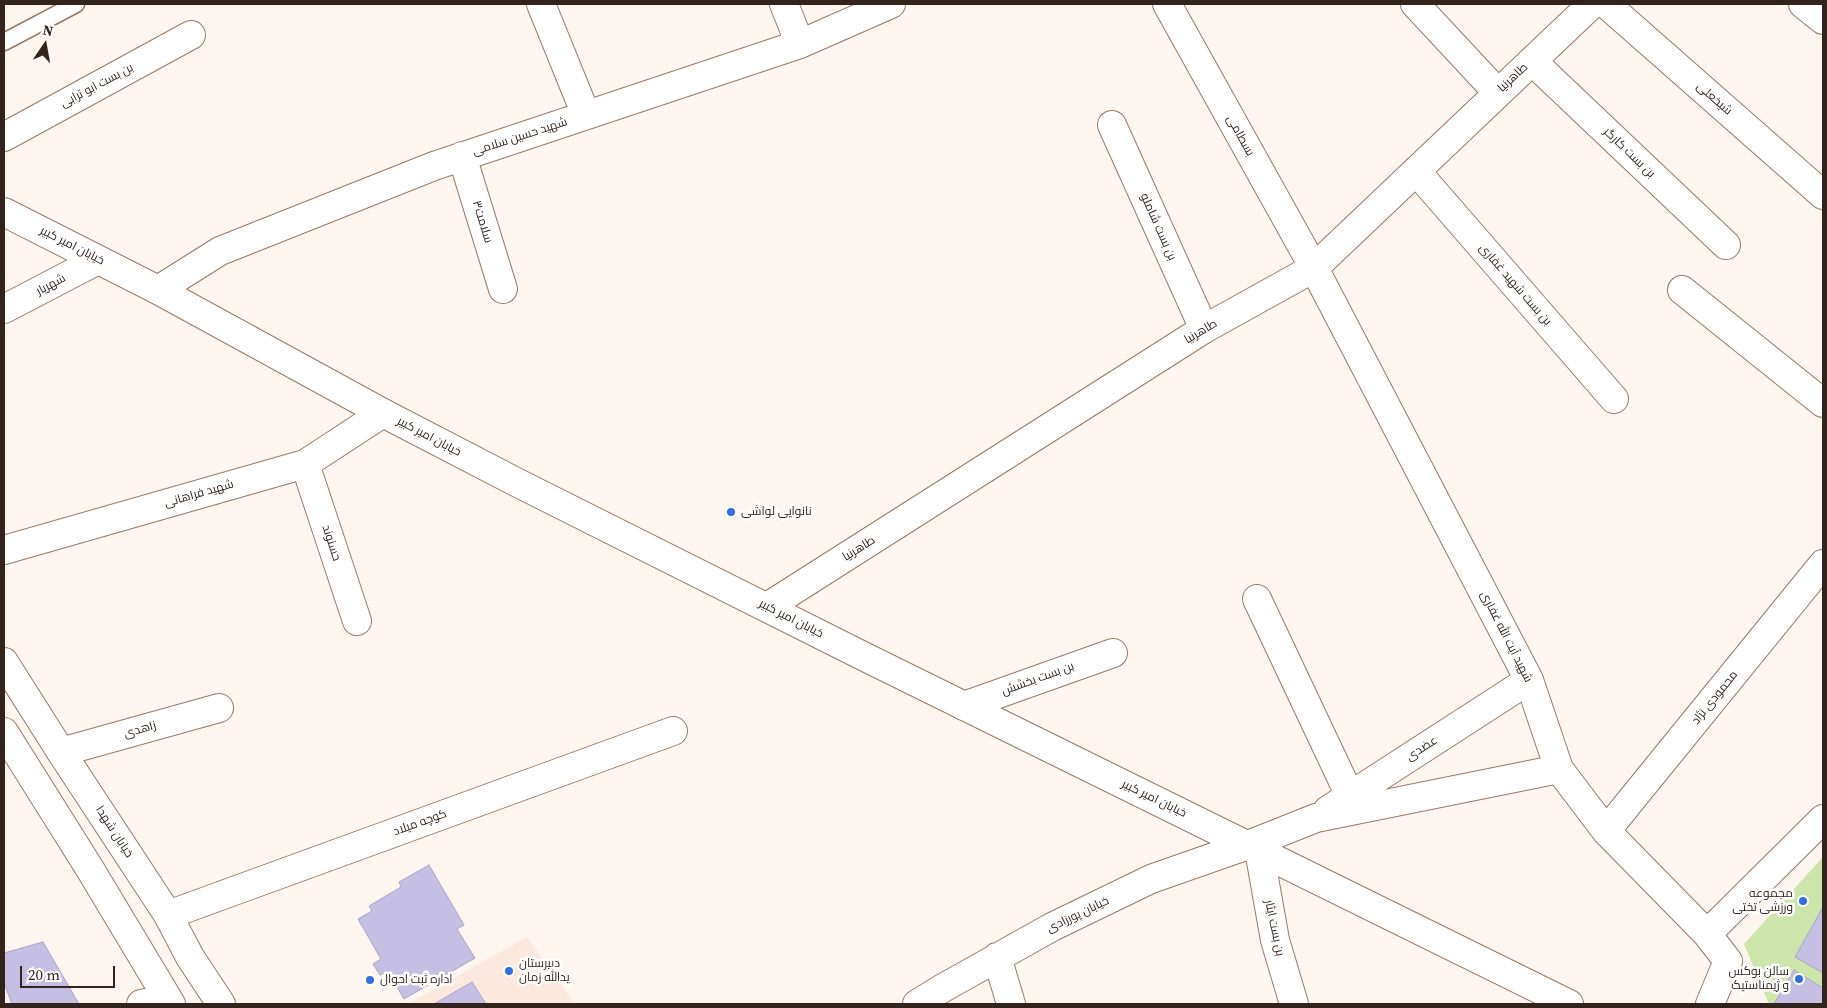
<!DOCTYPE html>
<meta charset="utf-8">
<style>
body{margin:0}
#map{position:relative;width:1827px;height:1008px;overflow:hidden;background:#fcf5f0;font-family:"Source Serif 4",serif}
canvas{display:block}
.frame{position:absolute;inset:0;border:5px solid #32241d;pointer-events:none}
.north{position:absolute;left:20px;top:20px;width:50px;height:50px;-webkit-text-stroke:4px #fff;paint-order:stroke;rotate:12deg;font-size:14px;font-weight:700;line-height:20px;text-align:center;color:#32241d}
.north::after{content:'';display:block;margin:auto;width:18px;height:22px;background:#32241d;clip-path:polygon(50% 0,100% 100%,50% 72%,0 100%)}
.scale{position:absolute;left:20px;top:966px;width:95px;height:22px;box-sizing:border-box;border:2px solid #32241d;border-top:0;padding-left:6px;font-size:15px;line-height:18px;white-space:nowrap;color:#32241d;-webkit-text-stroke:4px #fff;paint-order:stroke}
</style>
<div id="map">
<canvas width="1827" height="1008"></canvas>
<div class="frame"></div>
<div class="north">N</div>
<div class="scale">20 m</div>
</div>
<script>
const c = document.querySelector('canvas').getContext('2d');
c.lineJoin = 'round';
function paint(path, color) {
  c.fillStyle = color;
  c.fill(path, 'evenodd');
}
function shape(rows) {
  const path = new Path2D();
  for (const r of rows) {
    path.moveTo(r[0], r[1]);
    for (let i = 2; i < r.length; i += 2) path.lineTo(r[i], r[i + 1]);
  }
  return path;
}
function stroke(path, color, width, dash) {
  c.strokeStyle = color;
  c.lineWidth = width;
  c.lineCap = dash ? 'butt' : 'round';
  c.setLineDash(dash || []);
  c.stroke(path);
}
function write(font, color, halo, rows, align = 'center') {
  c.font = font + ' "Source Serif 4",Cairo,serif';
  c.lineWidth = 5;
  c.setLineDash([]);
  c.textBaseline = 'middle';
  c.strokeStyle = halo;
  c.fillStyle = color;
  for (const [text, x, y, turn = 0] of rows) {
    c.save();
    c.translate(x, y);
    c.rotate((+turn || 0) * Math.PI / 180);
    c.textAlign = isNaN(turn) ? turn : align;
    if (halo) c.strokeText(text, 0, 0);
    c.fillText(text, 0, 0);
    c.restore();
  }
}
const built = shape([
 [527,937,575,1004,408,1004]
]);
const green = shape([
 [1823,857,1823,1004,1769,1004,1744,944]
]);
const building = shape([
 [429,865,464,925,457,929,475,958,404,999,388,971,380,975,373,964,381,959,358,919,372,911,369,906,401,887,399,882,429,865],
 [1823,907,1823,973,1795,957,1823,907],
 [43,942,79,1004,12,1004,4,983,4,953,43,942],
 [1794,970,1823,988,1823,1004,1774,1004,1794,970],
 [472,982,486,1004,434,1004,472,982]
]);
const service = shape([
 [4,42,76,4]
]);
const minor = shape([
 [541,4,586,115],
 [784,4,800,44],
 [1167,4,1314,268,1529,680,1559,769,1606,831,1707,934,1728,961,1710,1004],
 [1415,4,1498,93],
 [1606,4,1823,195],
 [1803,4,1823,20],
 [1532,61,1726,245],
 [1112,125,1204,329],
 [4,137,191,35],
 [462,156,503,289],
 [1416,171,1614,399],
 [158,290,220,251,434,166,800,44,891,4],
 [1682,290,1823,403],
 [4,309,98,260],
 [305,464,357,621],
 [4,550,305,464,383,413],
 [1257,599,1350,796],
 [964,706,1113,653],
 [61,752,219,708],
 [1328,810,1529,680],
 [1606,831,1823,564],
 [1259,850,1275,940,1294,1004],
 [168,915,673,731],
 [1707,934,1823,819],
 [997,957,1011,1004],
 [141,1004,167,999],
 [917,1004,943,988,1052,927,1151,879,1248,845,1316,818,1559,769]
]);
const secondary = shape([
 [4,212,158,290,383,413,516,482,867,658,1569,1004],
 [767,607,1204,329,1314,268,1592,4],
 [4,662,61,752,168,915,190,957,221,1004],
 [4,732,90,869,171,1004]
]);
const markers = [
 [731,512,5,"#3070de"],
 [1803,901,5,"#3070de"],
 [509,971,5,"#3070de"],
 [1799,979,5,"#3070de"],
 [370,980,5,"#3070de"]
];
const streetNames = [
 ["طاهرنیا",1513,78,-43],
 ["بن بست ابو ترابی",97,86,-28],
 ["شیخعلی",1714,99,41],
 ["بسطامی",1240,136,61],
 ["شهید حسین سلامی",520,137,-18],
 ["بن بست کارگر",1629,153,44],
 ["سلامت۳",482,222,73],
 ["بن بست شاملو",1158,227,66],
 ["خیابان امیر کبیر",72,246,27],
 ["شهریار",51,285,-28],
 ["بن بست شهید غفاری",1515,285,49],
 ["طاهرنیا",1201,332,-31],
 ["خیابان امیر کبیر",429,437,28],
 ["شهید فراهانی",199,494,-16],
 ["حسنوند",331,543,72],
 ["طاهرنیا",859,549,-32],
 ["خیابان امیر کبیر",791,619,27],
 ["شهید آیت الله غفاری",1506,637,63],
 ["بن بست بخشش",1038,679,-20],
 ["محمودی نژاد",1715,698,-51],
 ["زاهدی",140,730,-16],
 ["عضدی",1422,749,-33],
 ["خیابان امیر کبیر",1154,799,26],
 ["کوچه میلاد",420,823,-20],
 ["خیابان شهدا",114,832,57],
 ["خیابان پورزادی",1078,915,-26],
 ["بن بست ایثار",1274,928,78]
];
const poiNames = [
 ["نانوایی لواشی",741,512],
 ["مجموعه",1793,894,"right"],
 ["ورزشی تختی",1793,908,"right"],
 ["دبیرستان",519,964],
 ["یدالله زمان",519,978],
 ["سالن بوکس",1789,972,"right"],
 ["و ژیمناستیک",1789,986,"right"],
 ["اداره ثبت احوال",380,980]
];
paint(built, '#fbe8df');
paint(green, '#cde4ab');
paint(building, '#c5c0e3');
stroke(building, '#a9a3c6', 1);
stroke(service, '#9a7966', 19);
stroke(minor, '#9a7966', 30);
stroke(secondary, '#9a7966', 30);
stroke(service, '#fff', 16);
stroke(minor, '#fff', 28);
stroke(secondary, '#fff', 28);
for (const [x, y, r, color] of markers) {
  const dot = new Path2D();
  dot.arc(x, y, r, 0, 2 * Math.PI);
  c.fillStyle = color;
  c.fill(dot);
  stroke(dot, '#fff', 2);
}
write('12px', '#32241d', '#fff', streetNames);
write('12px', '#32241d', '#fff', poiNames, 'left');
</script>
